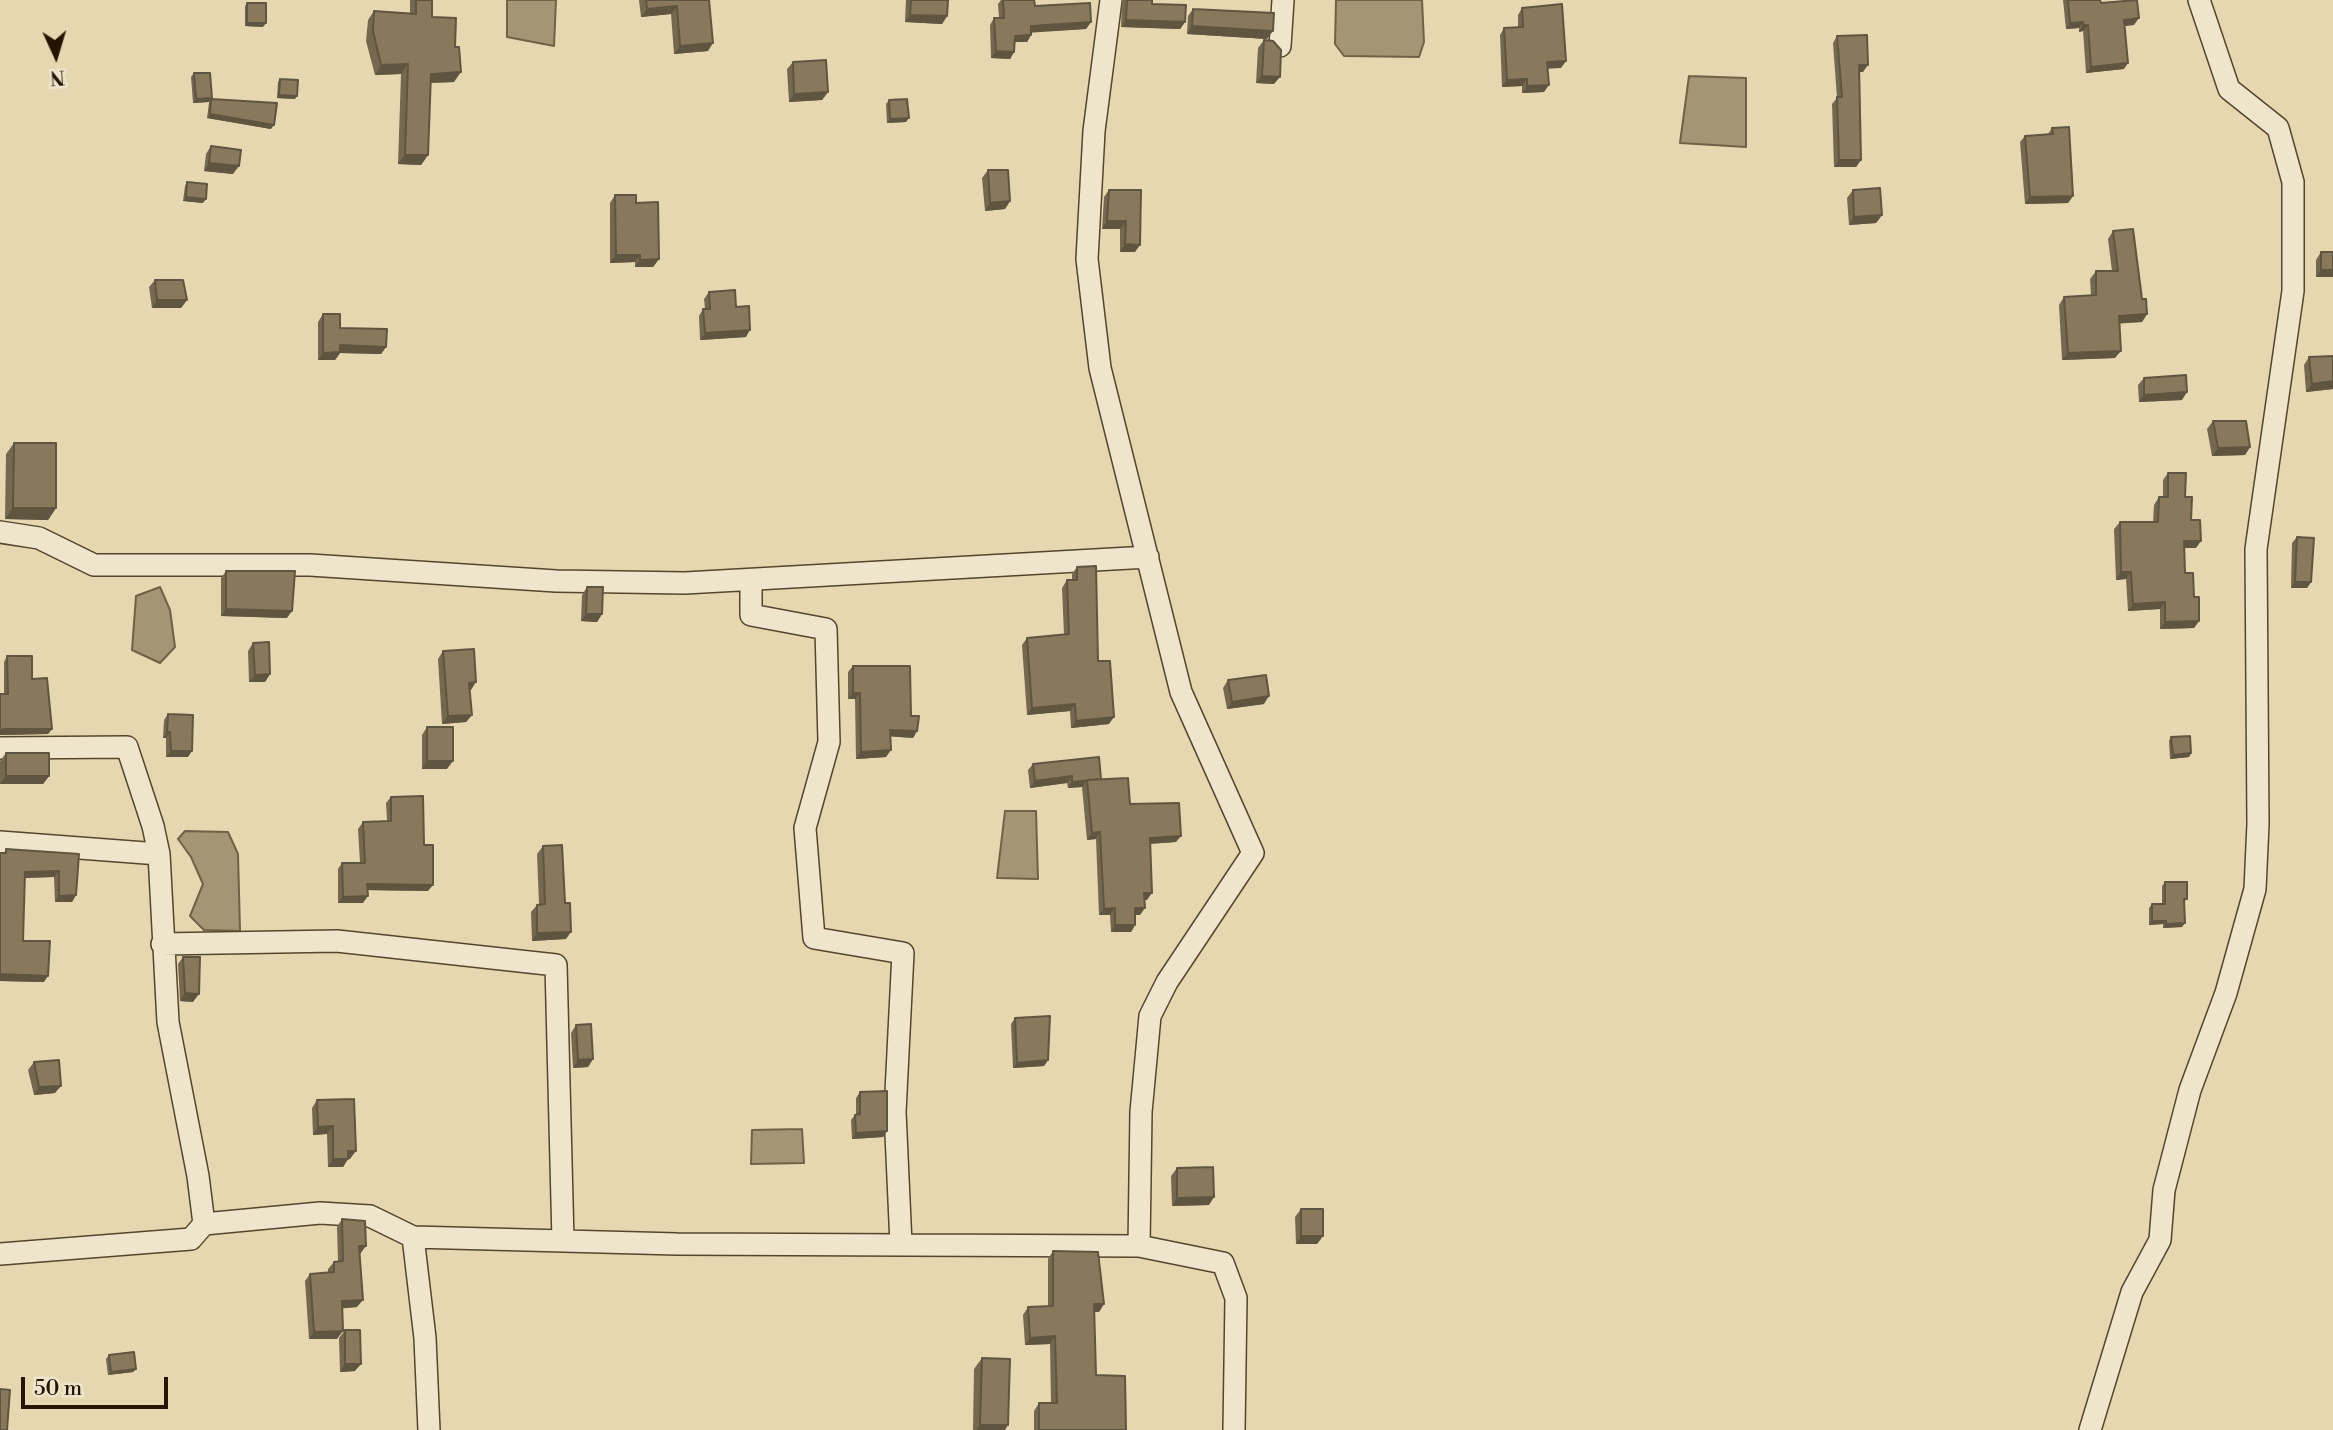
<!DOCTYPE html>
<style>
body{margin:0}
#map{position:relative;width:2333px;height:1430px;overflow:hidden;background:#e6d7b0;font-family:"Libre Bodoni",serif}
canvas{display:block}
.north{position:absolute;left:21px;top:21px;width:70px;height:70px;-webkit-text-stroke:5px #efe5cc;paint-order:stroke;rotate:176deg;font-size:19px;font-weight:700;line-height:28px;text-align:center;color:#251400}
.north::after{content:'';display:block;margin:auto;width:24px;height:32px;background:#251400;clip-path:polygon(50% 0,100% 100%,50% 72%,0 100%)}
.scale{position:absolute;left:21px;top:1377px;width:147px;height:32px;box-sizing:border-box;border:4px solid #251400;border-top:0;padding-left:9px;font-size:21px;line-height:24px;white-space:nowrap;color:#251400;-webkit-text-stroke:5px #efe5cc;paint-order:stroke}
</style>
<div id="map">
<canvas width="2333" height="1430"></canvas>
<div class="north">N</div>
<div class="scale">50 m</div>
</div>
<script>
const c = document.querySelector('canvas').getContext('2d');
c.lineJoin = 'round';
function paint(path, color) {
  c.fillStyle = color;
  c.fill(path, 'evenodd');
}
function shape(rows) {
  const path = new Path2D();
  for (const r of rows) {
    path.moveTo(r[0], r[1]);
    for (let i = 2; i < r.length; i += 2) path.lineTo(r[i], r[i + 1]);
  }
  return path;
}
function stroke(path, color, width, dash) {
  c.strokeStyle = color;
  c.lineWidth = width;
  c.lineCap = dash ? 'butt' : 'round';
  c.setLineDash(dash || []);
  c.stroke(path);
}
const water = shape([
 [507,0,556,0,554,46,507,37,507,0],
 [1336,0,1422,0,1424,42,1419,57,1344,56,1335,44,1336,0],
 [1689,76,1746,78,1746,147,1680,143,1689,76],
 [160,587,170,610,175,647,160,663,132,650,136,596,160,587],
 [1005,811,1036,811,1038,879,997,878,1005,811],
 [185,831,228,832,238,854,240,931,204,930,190,916,203,884,191,857,178,839,185,831],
 [802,1129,804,1163,751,1164,752,1130,802,1129]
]);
const minor = shape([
 [1111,0,1094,131,1087,259,1100,368,1181,692,1253,853,1167,982,1150,1016,1141,1112,1139,1246,1223,1263,1236,1298,1234,1430],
 [1280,46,1283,0],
 [0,532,39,538,94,565,310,565,556,581,685,583,1148,557],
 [751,580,751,615,826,629,829,742,805,828,814,938,903,953,895,1112,901,1244],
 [0,748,127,747,153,826,159,854,168,1022,198,1176,204,1224,320,1213,370,1216,413,1237,677,1244,1139,1246],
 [0,842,159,854],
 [162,944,337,941,556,965,563,1241],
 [413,1237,425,1338,429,1430],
 [0,1254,191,1239,204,1224],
 [2090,1430,2132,1292,2160,1240,2164,1190,2190,1090,2226,993,2255,889,2258,824,2256,549,2293,291,2293,182,2278,128,2229,89,2199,0]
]);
const wall = shape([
 [410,0,432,0,432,17,455,47,454,82,430,83,428,155,421,165,398,164,401,74,375,75,366,41,368,20,374,11,410,13],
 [639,0,709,0,708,51,674,54,671,14,641,17],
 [906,0,948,0,947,16,942,24,905,22],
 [1001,0,1034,0,1035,6,1091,22,1086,29,1031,32,1031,35,1027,42,1015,42,1014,52,1010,59,991,58,990,25,994,18,999,18,998,4],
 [1122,0,1152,0,1152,4,1185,22,1180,29,1121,27],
 [2063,0,2100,0,2101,3,2134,25,2125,26,2124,69,2086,73,2083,31,2079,32,2079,28,2066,29],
 [247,3,263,27,245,26,245,6],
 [1522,8,1561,68,1548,68,1544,92,1522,93,1522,86,1502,87,1500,35,1504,28,1518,27,1518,15],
 [1193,9,1267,39,1187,34,1188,16],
 [1837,36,1863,72,1859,72,1861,160,1856,167,1834,167,1832,104,1837,98,1833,43],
 [1264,40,1274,84,1256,83,1258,48],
 [793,62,828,92,822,100,789,102,787,69],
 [194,73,212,98,209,102,193,103,191,77],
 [280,79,295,99,277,98,278,82],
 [211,99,271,129,207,118,209,103],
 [889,100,906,122,887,123,886,104],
 [2052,128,2073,196,2068,203,2025,204,2020,142,2025,136,2048,134],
 [211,146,233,174,204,171,206,154],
 [988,170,1010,201,1005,209,985,211,982,178],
 [187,182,203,203,183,201,185,186],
 [1109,190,1141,190,1135,252,1120,252,1120,229,1102,229,1104,197],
 [1853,190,1882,215,1876,223,1849,225,1847,198],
 [615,195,636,203,659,259,653,267,635,267,635,262,610,263,610,203],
 [2113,231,2147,314,2142,322,2119,323,2115,358,2062,360,2059,305,2064,297,2091,296,2090,279,2096,271,2112,271,2108,239],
 [2321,252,2333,277,2316,277,2316,260],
 [155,280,187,300,181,308,152,308,149,287],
 [709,292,736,307,746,337,700,340,699,316,703,309,705,309,704,299],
 [323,314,340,328,386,347,381,354,340,353,335,360,318,360,318,322],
 [2333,356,2333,389,2306,392,2304,365,2309,357],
 [2144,378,2182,400,2139,402,2138,385],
 [2213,421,2250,447,2245,455,2212,456,2207,429],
 [14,443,56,508,48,520,5,519,6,454],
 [2168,473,2185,497,2191,520,2196,548,2184,548,2185,573,2194,597,2199,621,2194,628,2160,629,2160,609,2128,611,2126,579,2116,580,2114,529,2120,522,2153,522,2154,505,2159,497,2163,497,2163,480],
 [2297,537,2311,582,2307,588,2291,588,2292,543],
 [1077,567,1098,661,1109,724,1071,728,1070,711,1027,715,1022,645,1027,638,1064,635,1062,588,1067,580,1072,580,1072,574],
 [226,571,287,618,221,616,221,578],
 [587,587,602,614,597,622,581,621,582,595],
 [253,643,270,674,265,682,249,682,248,651],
 [443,651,471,690,470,690,472,715,466,722,442,724,438,659],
 [7,656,32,679,52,729,48,734,0,735,0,694,4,694,4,662],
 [853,666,911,716,917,731,913,738,890,736,886,757,856,759,855,699,848,699,848,672],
 [1228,680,1264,704,1227,709,1223,688],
 [168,714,188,757,166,757,166,738,163,738,164,720],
 [427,727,447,769,422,769,422,735],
 [2171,737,2191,753,2189,757,2170,759,2169,741],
 [6,753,49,776,43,784,0,784,0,761],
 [1033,764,1100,780,1176,842,1150,844,1147,900,1145,900,1140,915,1135,915,1135,925,1131,932,1111,932,1110,915,1099,915,1096,839,1087,840,1082,787,1068,788,1067,783,1030,788,1028,770],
 [391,797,424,845,428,891,368,890,363,903,338,903,338,869,342,863,360,863,358,829,363,822,387,821,386,803],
 [543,846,565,903,566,939,532,941,531,912,537,905,539,904,537,854],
 [6,849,79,854,76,895,72,902,55,902,54,877,25,878,23,941,44,982,0,981,4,853],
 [2165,882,2187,899,2184,902,2182,927,2163,928,2163,924,2149,925,2149,908,2152,904,2162,904,2162,886],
 [183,957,193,1002,180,1001,178,964],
 [1015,1018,1048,1060,1044,1066,1013,1068,1011,1024],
 [576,1025,593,1059,588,1067,573,1068,571,1033],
 [34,1062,55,1093,34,1095,28,1070],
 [860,1092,887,1131,883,1137,852,1139,851,1120,855,1115,856,1115,856,1098],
 [317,1100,350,1159,348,1159,343,1167,328,1167,327,1134,313,1135,312,1108],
 [1177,1168,1209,1205,1172,1206,1171,1176],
 [1301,1209,1323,1236,1317,1244,1296,1244,1295,1217],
 [342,1219,360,1254,357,1307,342,1308,337,1339,309,1339,305,1281,310,1274,328,1272,328,1269,334,1262,338,1261,337,1227],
 [1053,1251,1104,1304,1099,1312,1094,1312,1096,1375,1126,1430,1034,1430,1034,1411,1039,1403,1051,1403,1050,1344,1025,1345,1023,1315,1028,1307,1048,1306,1048,1259],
 [345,1330,355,1371,340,1372,339,1338],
 [109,1355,136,1369,133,1372,108,1375,106,1359],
 [982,1358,1005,1430,973,1430,974,1369]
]);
const shadedWall = shape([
 [677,6,671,14,641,17,647,9],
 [910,15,947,16,942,24,905,22],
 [2139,18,2134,25,2120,26,2124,20],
 [1126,20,1185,22,1180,29,1121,27],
 [1091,22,1086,29,1026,33,1031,26],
 [2083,22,2079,28,2066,29,2070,23],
 [247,23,266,23,263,27,245,26],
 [2083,25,2088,25,2083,31,2079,32],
 [1192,26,1273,31,1267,39,1187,34],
 [1031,35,1027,42,1010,42,1015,36],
 [713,43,708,51,674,54,680,46],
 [996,51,1014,52,1010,59,991,58],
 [1566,61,1561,68,1543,69,1547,62],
 [2128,63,2124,69,2086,73,2091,67],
 [408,64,401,74,375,75,381,65],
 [1859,65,1868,65,1863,72,1854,72],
 [461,72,454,82,424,83,431,74],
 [1262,76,1280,77,1274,84,1256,83],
 [1527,79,1522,86,1502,87,1507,80],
 [1549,85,1544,92,1522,93,1527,86],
 [828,92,822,100,789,102,794,94],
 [279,95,297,96,295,99,277,98],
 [212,98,209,102,193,103,196,99],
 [210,114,274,125,271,129,207,118],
 [909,118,906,122,887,123,890,119],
 [405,155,428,155,421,165,398,164],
 [1839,160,1861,160,1856,167,1834,167],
 [209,163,239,166,233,174,204,171],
 [2073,196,2068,203,2025,204,2030,197],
 [186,197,206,199,203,203,183,201],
 [1010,201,1005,209,985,211,990,203],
 [1882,215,1876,223,1849,225,1854,217],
 [1107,221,1126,221,1120,229,1102,229],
 [1125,244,1140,245,1135,252,1120,252],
 [616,255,640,255,635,262,610,263],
 [659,259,653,267,635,267,640,260],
 [2321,270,2333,270,2333,277,2316,277],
 [157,300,187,300,181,308,152,308],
 [2147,314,2142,322,2113,324,2119,316],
 [750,330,746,337,700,340,705,333],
 [340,345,386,347,381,354,340,353,335,360,318,360,323,353],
 [2121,351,2115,358,2062,360,2068,353],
 [2333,381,2333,389,2306,392,2312,384],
 [2187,392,2182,400,2139,402,2144,395],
 [2250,447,2245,455,2212,456,2218,448],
 [13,508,56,508,48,520,5,519],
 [2184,541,2201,541,2196,548,2179,548],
 [2121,572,2131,572,2126,579,2116,580],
 [2295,582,2311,582,2307,588,2291,588],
 [2165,602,2160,609,2128,611,2133,604],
 [226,609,292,611,287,618,221,616],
 [586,614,602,614,597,622,581,621],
 [2199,621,2194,628,2160,629,2165,622],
 [270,674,265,682,249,682,255,675],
 [476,682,471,690,464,690,469,683],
 [853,693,860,693,855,699,848,699],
 [1269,696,1264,704,1227,709,1232,702],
 [1075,704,1070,711,1027,715,1032,708],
 [472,715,466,722,442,724,448,716],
 [1114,717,1109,724,1071,728,1076,721],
 [4,729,52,729,48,734,0,735,0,731],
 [890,730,917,731,913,738,885,736],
 [167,732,170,732,166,738,163,738],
 [891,750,886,757,856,759,861,752],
 [171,751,192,751,188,757,166,757],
 [2191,753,2189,757,2170,759,2173,755],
 [427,761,453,761,447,769,422,769],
 [6,776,49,776,43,784,0,784],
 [1072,776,1067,783,1030,788,1035,781],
 [1087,780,1082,787,1068,788,1072,782],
 [1100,832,1096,839,1087,840,1092,833],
 [1181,836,1176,842,1145,844,1150,838],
 [59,871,54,877,21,878,25,872],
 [367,884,433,885,428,891,363,890],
 [1144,893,1152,893,1147,900,1140,900],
 [76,895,72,902,55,902,59,896],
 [368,896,363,903,338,903,343,897],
 [1115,908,1110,915,1099,915,1104,909],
 [1135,908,1145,908,1140,915,1130,915],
 [2152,921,2166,921,2163,924,2149,925],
 [2185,923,2182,927,2163,928,2166,924],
 [1115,925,1135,925,1131,932,1111,932],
 [571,932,566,939,532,941,537,933],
 [0,974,48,976,44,982,0,981],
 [185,993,199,994,193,1002,180,1001],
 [593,1059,588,1067,573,1068,578,1060],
 [1048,1060,1044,1066,1013,1068,1017,1063],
 [61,1086,55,1093,34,1095,39,1087],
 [333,1126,327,1134,313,1135,318,1127],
 [887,1131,883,1137,852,1139,856,1133],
 [348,1151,356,1151,350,1159,343,1159],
 [333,1159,348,1159,343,1167,328,1167],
 [1214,1197,1209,1205,1172,1206,1177,1198],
 [1301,1236,1323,1236,1317,1244,1296,1244],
 [359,1246,366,1246,360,1254],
 [363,1300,357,1307,336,1309,342,1301],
 [1094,1304,1104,1304,1099,1312,1089,1312],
 [343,1331,337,1339,309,1339,314,1332],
 [1055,1336,1050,1344,1025,1345,1030,1338],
 [345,1364,361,1364,355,1371,340,1372],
 [136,1369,133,1372,108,1375,111,1372],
 [980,1425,1008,1425,1005,1430,977,1430]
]);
const building = shape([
 [416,0,432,0,432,17,456,18,455,47,459,47,461,72,431,74,428,155,405,155,408,64,381,65,373,31,374,11,416,14,416,0],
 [646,0,709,0,713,43,680,46,677,6,647,9,646,0],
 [911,0,948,0,947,16,910,15,911,0],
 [1003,0,1034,0,1035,6,1090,3,1091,22,1031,26,1031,35,1015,36,1014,52,996,51,994,18,1004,18,1003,0],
 [1127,0,1152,0,1152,4,1186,5,1185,22,1126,20,1127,0],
 [2068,0,2100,0,2101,3,2137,0,2139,18,2124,20,2128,63,2091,67,2088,25,2083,25,2083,22,2070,23,2068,0],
 [247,3,266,3,266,23,247,23,247,3],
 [1562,4,1566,61,1547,62,1549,85,1527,86,1527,79,1507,80,1504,28,1523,27,1522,8,1562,4],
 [1193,9,1274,13,1273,31,1192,26,1193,9],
 [1867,35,1868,65,1859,65,1861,160,1839,160,1837,97,1842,97,1837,36,1867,35],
 [1264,40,1273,41,1281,50,1280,77,1262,76,1264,40],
 [826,60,828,92,794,94,793,62,826,60],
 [194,73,210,73,212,98,196,99,194,73],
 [280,79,298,80,297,96,279,95,280,79],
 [211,99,277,103,274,125,210,114,211,99],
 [907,99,909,118,890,119,889,100,907,99],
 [2069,127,2073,196,2030,197,2025,136,2053,134,2052,128,2069,127],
 [211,146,241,150,239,166,209,163,211,146],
 [988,170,1008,170,1010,201,990,203,988,170],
 [187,182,207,184,206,199,186,197,187,182],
 [1880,188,1882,215,1854,217,1853,190,1880,188],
 [1109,190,1141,190,1140,245,1125,244,1126,221,1107,221,1109,190],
 [615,195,636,195,636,203,658,202,659,259,640,260,640,255,616,255,615,195],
 [2133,229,2142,299,2146,299,2147,314,2119,316,2121,351,2068,353,2064,297,2096,295,2096,271,2118,271,2113,231,2133,229],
 [2321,252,2333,252,2333,270,2321,270,2321,252],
 [155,280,183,280,187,300,157,300,155,280],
 [735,290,736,307,749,306,750,330,705,333,703,309,710,309,709,292,735,290],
 [323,314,340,314,340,328,387,329,386,347,340,345,340,352,323,353,323,314],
 [2333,356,2333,381,2312,384,2309,357,2333,356],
 [2186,375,2187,392,2144,395,2144,378,2186,375],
 [2213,421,2246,421,2250,447,2218,448,2213,421],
 [14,443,56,443,56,508,13,508,14,443],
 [2168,473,2186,473,2185,497,2192,497,2191,520,2200,520,2201,541,2184,541,2185,573,2193,573,2194,597,2199,597,2199,621,2165,622,2165,602,2133,604,2131,572,2121,572,2120,522,2158,522,2159,497,2168,497,2168,473],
 [2297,537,2314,538,2311,582,2295,582,2297,537],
 [1096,566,1098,661,1110,661,1114,717,1076,721,1075,704,1032,708,1027,638,1069,634,1067,580,1077,580,1077,567,1096,566],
 [226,571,295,571,292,611,226,609,226,571],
 [587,587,603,587,602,614,586,614,587,587],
 [269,642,270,674,255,675,253,643,269,642],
 [474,649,476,682,469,683,472,715,448,716,443,651,474,649],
 [7,656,32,656,32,679,47,678,52,729,4,729,0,731,0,694,8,694,7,656],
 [853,666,910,666,911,716,919,716,917,731,890,730,891,750,861,752,860,693,853,693,853,666],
 [1266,675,1269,696,1232,702,1228,680,1266,675],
 [168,714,193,715,192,751,171,751,170,732,167,732,168,714],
 [427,727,453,727,453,761,427,761,427,727],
 [2190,736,2191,753,2173,755,2171,737,2190,736],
 [6,753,49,753,49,776,6,776,6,753],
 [1099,757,1101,779,1072,782,1072,776,1035,781,1033,764,1099,757],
 [1128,778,1130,804,1179,803,1181,836,1150,838,1152,893,1144,893,1145,908,1135,908,1135,925,1115,925,1115,908,1104,909,1100,832,1092,833,1087,780,1128,778],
 [423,796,424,845,433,845,433,885,367,884,368,896,343,897,342,863,365,863,363,822,391,821,391,797,423,796],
 [562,845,565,903,570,903,571,932,537,933,537,905,545,904,543,846,562,845],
 [6,849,79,854,76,895,59,896,59,871,25,872,23,941,50,941,48,976,0,974,0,853,6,853,6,849],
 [2165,882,2187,882,2187,899,2184,899,2185,923,2166,924,2166,921,2152,921,2152,904,2165,904,2165,882],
 [183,957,200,957,199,994,185,993,183,957],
 [1050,1016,1048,1060,1017,1063,1015,1018,1050,1016],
 [591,1024,593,1059,578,1060,576,1025,591,1024],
 [59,1060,61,1086,39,1087,34,1062,59,1060],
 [887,1091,887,1131,856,1133,855,1115,860,1114,860,1092,887,1091],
 [354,1099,356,1151,348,1151,348,1159,333,1159,333,1126,318,1127,317,1100,354,1099],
 [1213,1167,1214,1197,1177,1198,1177,1168,1213,1167],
 [1301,1209,1323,1209,1323,1236,1301,1236,1301,1209],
 [342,1219,365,1221,366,1246,359,1246,363,1300,342,1301,343,1331,314,1332,310,1274,334,1272,334,1262,343,1261,342,1219],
 [1053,1251,1098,1252,1104,1304,1094,1304,1096,1375,1125,1376,1126,1430,1039,1430,1039,1403,1057,1403,1055,1336,1030,1338,1028,1307,1053,1306,1053,1251],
 [345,1330,360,1330,361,1364,345,1364,345,1330],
 [134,1352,136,1369,111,1372,109,1355,134,1352],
 [982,1358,1010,1359,1008,1425,980,1425,982,1358],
 [0,1389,10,1390,7,1430,0,1430,0,1389]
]);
paint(water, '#a49574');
stroke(water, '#716146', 2);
stroke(minor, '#55452c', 24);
stroke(minor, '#efe5cc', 21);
paint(wall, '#76684f');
paint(shadedWall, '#605540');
paint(building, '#89795c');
stroke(building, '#605540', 2);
</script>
